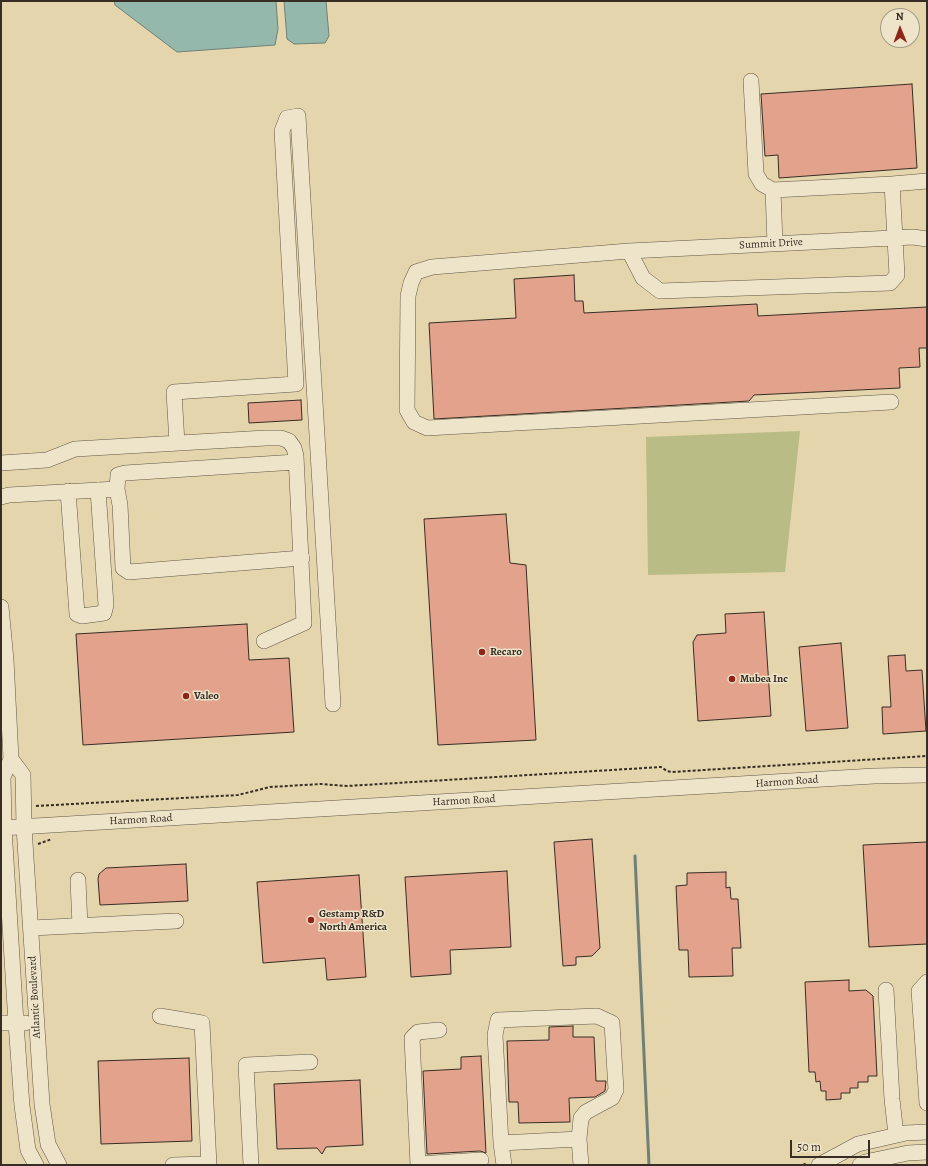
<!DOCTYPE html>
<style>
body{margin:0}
#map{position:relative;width:928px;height:1166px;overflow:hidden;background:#e4d5ad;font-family:Alegreya,serif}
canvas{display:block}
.frame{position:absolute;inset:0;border:2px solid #372d24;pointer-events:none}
.north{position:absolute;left:880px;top:8px;width:40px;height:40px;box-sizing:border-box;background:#ede4ca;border:1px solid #a49b88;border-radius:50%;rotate:359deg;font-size:11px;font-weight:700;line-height:16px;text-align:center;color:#372d24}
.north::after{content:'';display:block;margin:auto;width:14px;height:18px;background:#8f2418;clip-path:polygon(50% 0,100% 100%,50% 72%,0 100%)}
.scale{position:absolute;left:790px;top:1140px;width:80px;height:18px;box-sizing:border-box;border:2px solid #372d24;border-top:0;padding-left:5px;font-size:12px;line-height:14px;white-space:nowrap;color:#372d24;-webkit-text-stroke:3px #ede4ca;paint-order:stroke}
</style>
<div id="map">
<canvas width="928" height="1166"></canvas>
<div class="frame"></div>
<div class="north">N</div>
<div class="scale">50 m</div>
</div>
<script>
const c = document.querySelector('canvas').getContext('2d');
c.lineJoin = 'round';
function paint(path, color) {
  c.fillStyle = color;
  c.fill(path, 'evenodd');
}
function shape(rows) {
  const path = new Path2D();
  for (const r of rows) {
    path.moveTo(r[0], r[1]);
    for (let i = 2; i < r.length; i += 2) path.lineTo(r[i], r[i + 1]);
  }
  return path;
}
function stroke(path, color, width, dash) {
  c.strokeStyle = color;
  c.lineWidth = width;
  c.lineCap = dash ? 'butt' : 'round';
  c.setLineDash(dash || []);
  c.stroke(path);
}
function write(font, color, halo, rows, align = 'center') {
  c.font = font + ' Alegreya,serif';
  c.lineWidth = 3;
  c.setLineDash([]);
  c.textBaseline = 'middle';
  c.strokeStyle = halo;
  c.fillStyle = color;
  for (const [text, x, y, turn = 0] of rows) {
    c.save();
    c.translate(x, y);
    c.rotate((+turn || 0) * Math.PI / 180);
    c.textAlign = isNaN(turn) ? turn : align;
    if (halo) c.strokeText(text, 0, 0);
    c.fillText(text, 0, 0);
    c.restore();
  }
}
const green = shape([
 [800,431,785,572,648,575,646,437]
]);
const water = shape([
 [114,1,276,1,278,29,275,45,177,52,115,5,114,1],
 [284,1,326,1,329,36,325,43,294,44,287,39,284,1]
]);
const stream = shape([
 [635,856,649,1165]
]);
const building = shape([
 [912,84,917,168,779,178,778,155,765,156,761,94,912,84],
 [574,275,575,301,583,301,584,313,757,304,758,316,927,307,927,348,919,348,920,367,899,368,900,388,754,395,749,401,434,419,429,323,516,318,514,279,574,275],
 [301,400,302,420,249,423,248,403,301,400],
 [506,514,510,563,526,565,536,740,438,745,424,519,506,514],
 [764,612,771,716,698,721,693,642,697,635,726,633,725,614,764,612],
 [247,624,249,660,289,658,294,732,83,745,76,634,247,624],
 [841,643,848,728,806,731,799,647,841,643],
 [905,655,906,671,922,670,926,731,883,734,882,707,891,707,888,656,905,655],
 [592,839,600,948,592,956,576,957,576,965,563,966,554,842,592,839],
 [927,842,927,944,869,947,863,845,927,842],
 [186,864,188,901,100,905,98,879,99,874,106,868,186,864],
 [507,871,511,947,450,950,451,974,411,977,405,877,507,871],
 [726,872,726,888,730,887,731,899,738,899,741,948,732,948,733,976,689,977,688,950,679,950,676,886,687,885,687,873,726,872],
 [359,875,366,977,327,980,325,958,263,963,257,882,359,875],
 [849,980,849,991,866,990,873,996,877,1076,868,1076,868,1082,858,1082,858,1088,850,1088,850,1093,841,1093,841,1099,826,1100,826,1091,821,1091,820,1081,816,1082,815,1072,809,1072,805,982,849,980],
 [573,1026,573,1037,594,1037,596,1081,606,1081,605,1091,595,1097,569,1098,570,1122,519,1123,518,1102,509,1102,507,1041,549,1040,549,1027,573,1026],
 [481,1056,486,1153,480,1151,427,1154,423,1071,461,1069,461,1057,481,1056],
 [189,1058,192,1141,101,1144,98,1061,189,1058],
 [360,1080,363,1145,326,1147,322,1154,317,1148,277,1149,274,1084,360,1080]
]);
const path = shape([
 [36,806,238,795,270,787,321,784,347,786,661,767,667,771,672,772,927,756],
 [38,844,52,839],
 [803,1165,807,1163]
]);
const minor = shape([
 [751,81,756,174,762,184,773,190],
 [775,244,773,190,892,184],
 [629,251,643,278,660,291,890,283,897,275,892,184,927,181],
 [891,402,427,428,414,422,407,410,408,296,411,283,416,272,432,267,629,251,913,237,927,239],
 [177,443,174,392,296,384,282,131,287,118,298,116,333,704],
 [1,463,47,460,75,449,266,438,281,438,289,441,294,448,296,456,304,623,264,641],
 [117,489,120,505,123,568,129,572,302,558],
 [68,491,77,614,82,616,104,613,106,605,98,490],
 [1,497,9,495,117,489,118,475,125,473,296,462],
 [1,607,6,660,11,759,3,777,4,828,16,1023,22,1106,28,1150,36,1165],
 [11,759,23,775,24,827,42,1104,48,1144,59,1165],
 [1,828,874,776,927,775],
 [78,880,80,926],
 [31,928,176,921],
 [927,982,919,991,927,1103],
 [886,990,892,1099,896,1135],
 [160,1016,202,1023,209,1165],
 [1,1023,25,1023],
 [501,1143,495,1035,498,1020,597,1016,612,1023,616,1090,612,1098,586,1112,581,1118,579,1139,581,1165],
 [418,1164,481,1160],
 [173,1165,209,1164],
 [251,1165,246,1065,310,1062],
 [418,1165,412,1038,418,1032,439,1030],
 [504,1165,501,1143,579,1139],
 [819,1165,858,1144,906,1133,927,1132],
 [860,1165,865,1162,908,1153,927,1152]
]);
const markers = [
 [482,652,4,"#8f2418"],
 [732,679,4,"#8f2418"],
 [186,696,4,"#8f2418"],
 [311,920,4,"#8f2418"]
];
const streetNames = [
 ["Summit Drive",771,244,-3],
 ["Harmon Road",787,782,-4],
 ["Harmon Road",464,801,-3],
 ["Harmon Road",141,820,-3],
 ["Atlantic Boulevard",35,997,-93]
];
const poiNames = [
 ["Recaro",490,652],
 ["Mubea Inc",740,679],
 ["Valeo",194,696],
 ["Gestamp R&D",319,914],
 ["North America",319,927]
];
paint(green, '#babc86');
paint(water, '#95b8ad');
stroke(water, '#6f8076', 1);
stroke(stream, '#6f8076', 3);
paint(building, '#e3a28b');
stroke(building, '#372d24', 1);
stroke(minor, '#625746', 16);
stroke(path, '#372d24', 2, [3, 2]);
stroke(minor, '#ede4ca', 15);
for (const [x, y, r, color] of markers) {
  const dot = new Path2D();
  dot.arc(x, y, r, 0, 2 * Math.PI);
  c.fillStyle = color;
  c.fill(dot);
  stroke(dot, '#ede4ca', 1.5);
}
write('11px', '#372d24', '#ede4ca', streetNames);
write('bold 11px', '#372d24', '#ede4ca', poiNames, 'left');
</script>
